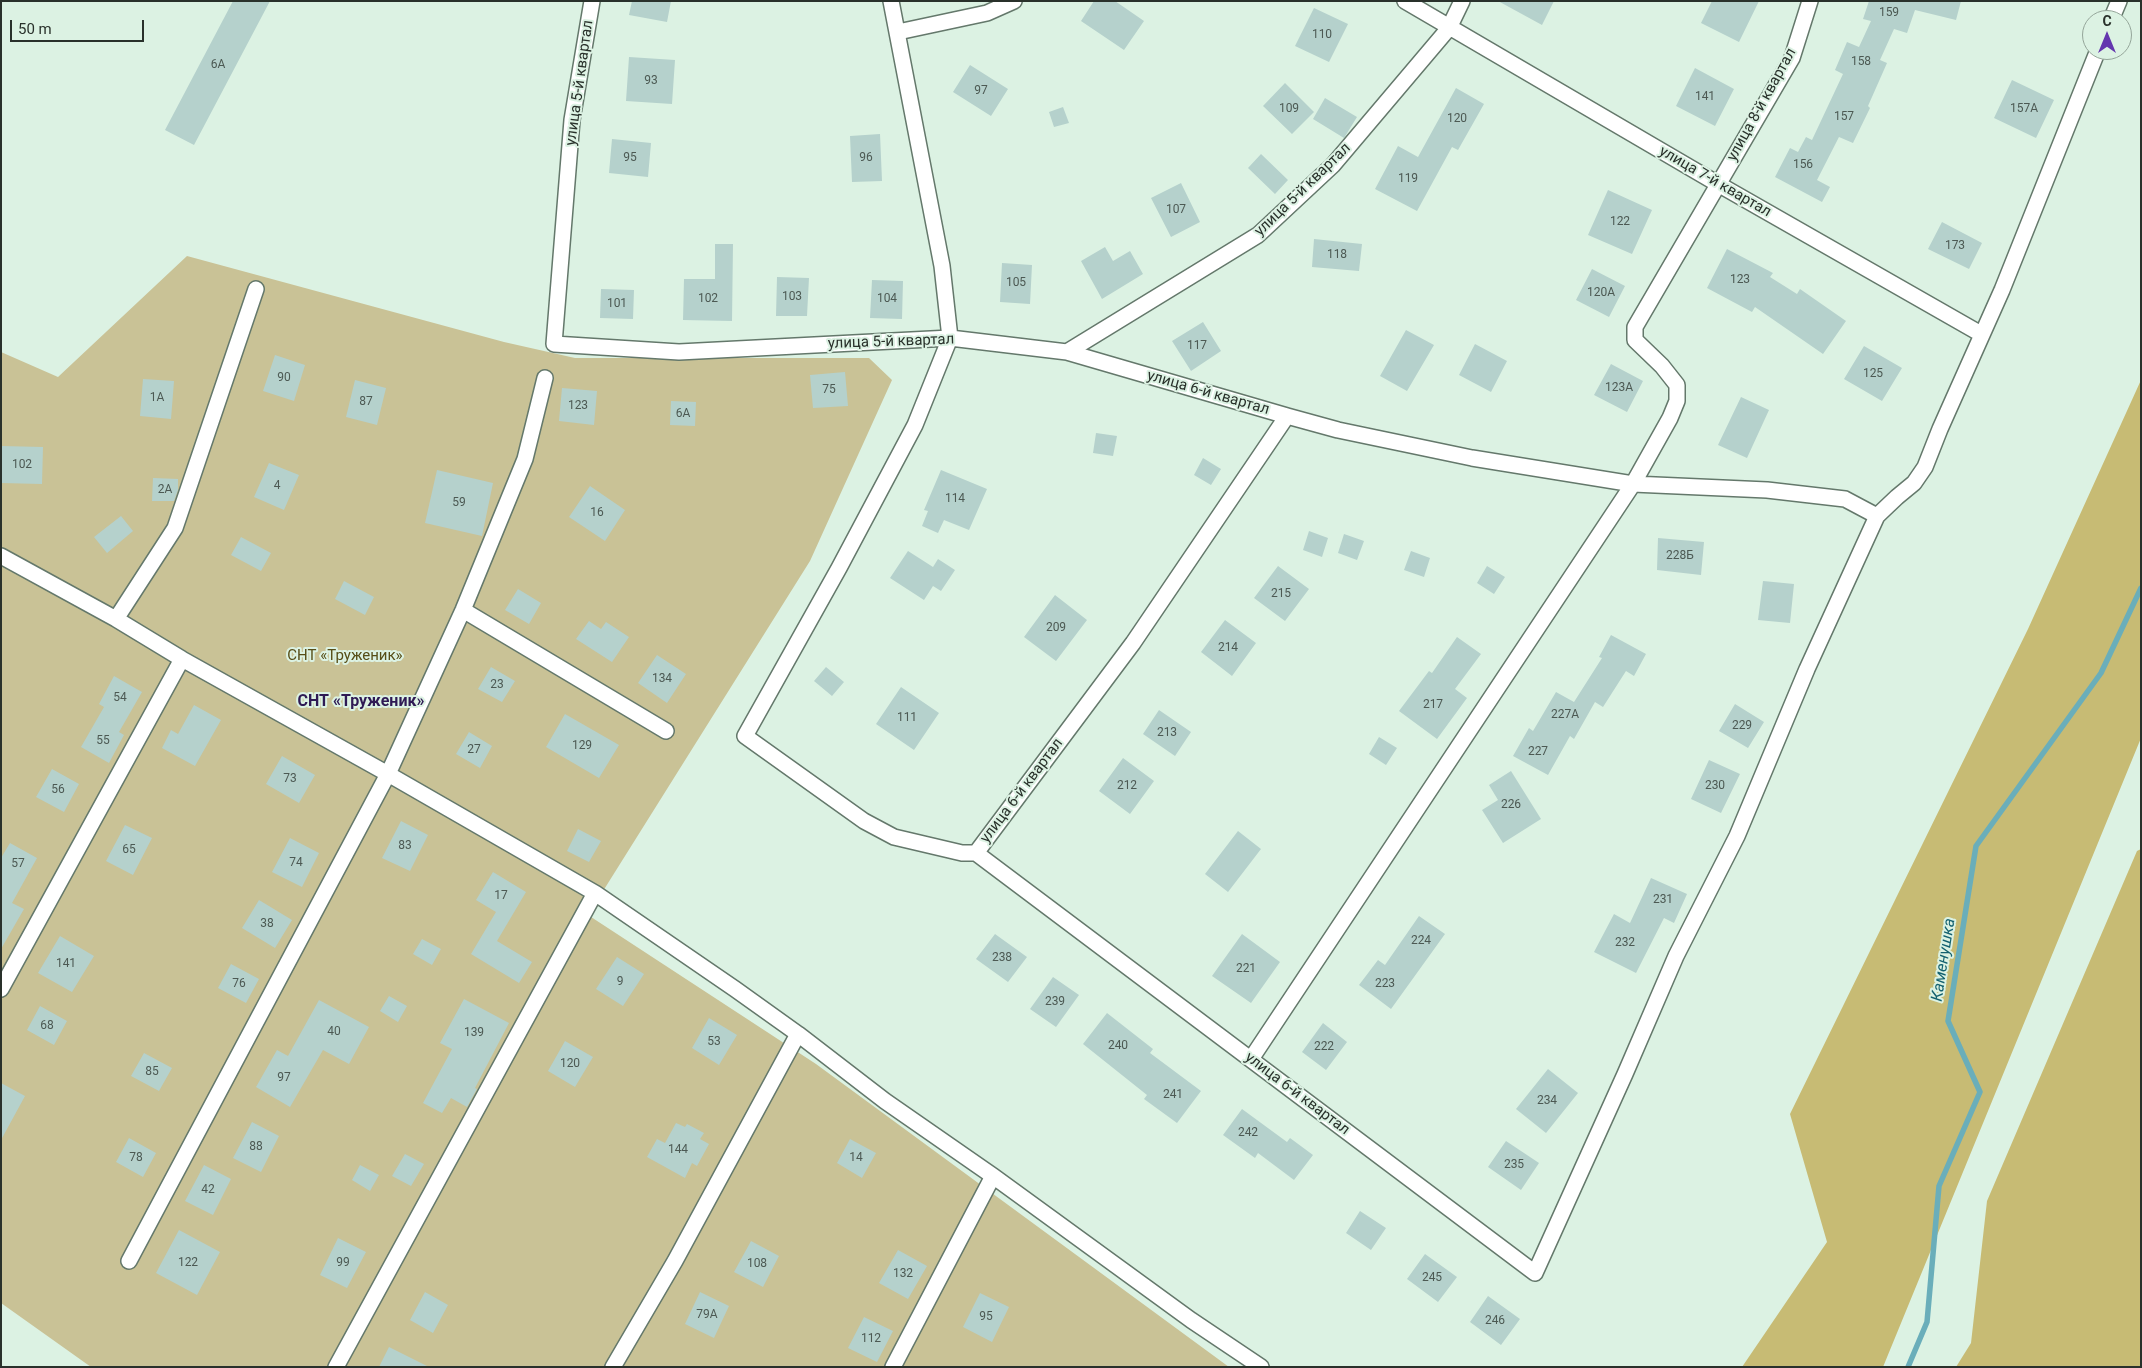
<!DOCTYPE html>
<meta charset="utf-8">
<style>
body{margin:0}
#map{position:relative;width:2142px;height:1368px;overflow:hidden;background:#dcf2e3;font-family:Roboto,sans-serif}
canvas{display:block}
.frame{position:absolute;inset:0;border:2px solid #29312b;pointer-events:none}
.north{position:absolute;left:2082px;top:10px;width:50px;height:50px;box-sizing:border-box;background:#dcf2e3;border:1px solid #94a599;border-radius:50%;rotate:0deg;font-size:14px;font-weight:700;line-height:20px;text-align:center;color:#29312b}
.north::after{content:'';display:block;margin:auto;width:18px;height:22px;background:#6436ae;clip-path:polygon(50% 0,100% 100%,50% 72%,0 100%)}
.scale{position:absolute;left:10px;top:20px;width:134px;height:22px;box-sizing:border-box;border:2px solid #29312b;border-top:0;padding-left:6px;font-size:15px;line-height:18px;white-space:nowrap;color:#29312b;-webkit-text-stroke:4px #dcf2e3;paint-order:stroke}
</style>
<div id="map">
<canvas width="2142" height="1368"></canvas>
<div class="frame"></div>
<div class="north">С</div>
<div class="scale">50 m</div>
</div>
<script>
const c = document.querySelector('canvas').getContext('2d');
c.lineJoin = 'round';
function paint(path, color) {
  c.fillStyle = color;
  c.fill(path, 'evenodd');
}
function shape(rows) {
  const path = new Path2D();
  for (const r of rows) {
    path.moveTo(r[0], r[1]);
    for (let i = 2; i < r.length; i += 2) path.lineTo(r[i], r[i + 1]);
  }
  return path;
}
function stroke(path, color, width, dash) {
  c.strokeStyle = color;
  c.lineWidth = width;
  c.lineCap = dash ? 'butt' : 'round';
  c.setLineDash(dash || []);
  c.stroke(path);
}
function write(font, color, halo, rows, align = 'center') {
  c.font = font + ' Roboto,sans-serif';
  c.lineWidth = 4;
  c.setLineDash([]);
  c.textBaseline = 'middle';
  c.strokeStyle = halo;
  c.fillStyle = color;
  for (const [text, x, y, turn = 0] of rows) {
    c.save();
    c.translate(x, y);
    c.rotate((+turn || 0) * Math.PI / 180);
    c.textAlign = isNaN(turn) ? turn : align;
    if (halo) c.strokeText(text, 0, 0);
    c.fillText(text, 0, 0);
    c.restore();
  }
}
const green = shape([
 [187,256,504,342,575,358,869,358,892,380,810,561,588,915,816,1064,1229,1367,91,1367,1,1303,1,352,58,377]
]);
const forest = shape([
 [2141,380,2141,738,1883,1367,1742,1367,1827,1242,1790,1114,2028,629],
 [2141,849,2141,1367,1956,1367,1971,1343,1987,1201,2137,851]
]);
const stream = shape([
 [1908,1367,1927,1322,1939,1186,1980,1092,1948,1021,1976,846,2101,673,2141,588]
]);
const building = shape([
 [233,1,270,1,194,145,165,130],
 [632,1,671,1,667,22,629,15],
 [1094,1,1115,1,1144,21,1124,50,1081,21],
 [1498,1,1554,1,1542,25],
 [1712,1,1759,1,1739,42,1701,23],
 [1869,1,1961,1,1956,20,1915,10,1907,33,1894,29,1880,60,1887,63,1868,106,1870,108,1853,143,1839,137,1817,180,1830,187,1822,202,1775,177,1790,148,1798,152,1806,137,1812,140,1843,74,1835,70,1847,42,1859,47,1871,21,1863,19],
 [1314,8,1348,24,1329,62,1295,46],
 [629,57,675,60,672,104,626,101],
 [970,65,1008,89,991,116,953,92],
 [1695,68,1734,89,1715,126,1676,106],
 [2012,80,2054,100,2036,138,1994,118],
 [1285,83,1314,112,1292,134,1263,106],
 [1456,88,1484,104,1458,150,1452,147,1417,211,1375,189,1398,146,1418,157],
 [1325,98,1357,117,1344,138,1313,119],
 [1063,107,1069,123,1054,127,1049,112],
 [880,134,882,181,852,182,850,136],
 [612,139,651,143,648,177,609,173],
 [1261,154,1288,180,1275,194,1248,168],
 [1181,183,1200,222,1171,237,1151,198],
 [1608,190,1652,210,1632,254,1588,235],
 [1942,222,1982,243,1969,269,1928,249],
 [1314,239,1362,244,1359,271,1312,267],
 [715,244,733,244,732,321,683,320,684,279,715,279],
 [1105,247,1113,261,1130,251,1143,274,1102,299,1081,261],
 [1727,249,1773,273,1770,277,1797,294,1800,289,1846,321,1823,354,1755,307,1752,312,1707,288],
 [1002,263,1032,265,1030,304,1000,302],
 [1592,269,1625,286,1609,317,1576,300],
 [777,277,809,278,807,316,776,316],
 [872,280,903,281,902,319,870,318],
 [601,289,634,290,633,319,600,318],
 [1203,322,1221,351,1191,371,1172,341],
 [1406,330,1434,345,1407,391,1380,376],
 [1475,344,1507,361,1491,392,1459,375],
 [1864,346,1902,368,1882,401,1844,379],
 [275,355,305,365,294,401,263,391],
 [1611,364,1643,381,1627,412,1594,395],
 [845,372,848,406,813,408,810,375],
 [143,379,174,381,171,419,140,416],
 [355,380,386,388,377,425,346,417],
 [562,388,597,391,594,425,559,421],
 [1741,397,1769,410,1747,458,1718,445],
 [671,401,696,402,695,426,670,425],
 [1096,433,1117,436,1113,456,1093,453],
 [1,446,43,447,42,484,1,483],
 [1203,458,1221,469,1211,485,1194,475],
 [269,463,299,475,284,510,254,497],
 [437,470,493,483,482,536,425,523],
 [941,470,987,489,969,530,944,520,938,533,922,526,928,511,924,510],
 [153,478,178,479,178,490,174,501,152,501],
 [590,486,625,510,605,541,569,517],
 [121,516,133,531,107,553,94,537],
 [1309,531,1328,538,1322,557,1303,550],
 [1344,534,1364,541,1357,560,1338,553],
 [241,537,271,553,261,571,231,555],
 [1658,538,1704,542,1701,575,1657,570],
 [908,551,933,567,938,559,955,570,941,591,933,586,924,600,890,578],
 [1411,551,1430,558,1424,577,1404,570],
 [1278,566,1309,589,1285,621,1254,598],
 [1487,566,1505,577,1494,594,1477,583],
 [344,581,374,597,365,615,335,599],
 [1763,581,1794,584,1790,623,1758,620],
 [518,589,541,603,529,624,505,610],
 [1055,595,1087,620,1056,661,1024,637],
 [1225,620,1256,643,1232,676,1201,652],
 [589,621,601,629,606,622,629,637,612,662,576,639],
 [1611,635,1646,654,1634,676,1626,671,1603,707,1595,702,1574,739,1570,736,1548,775,1513,756,1529,728,1533,731,1556,692,1574,702,1602,658,1599,657],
 [1457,637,1481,654,1455,689,1467,698,1437,739,1399,711,1429,671,1432,673],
 [657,655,686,674,667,703,638,683],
 [491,667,515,681,502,702,478,689],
 [826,667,844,682,832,696,814,681],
 [114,676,142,692,119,732,124,735,109,763,81,747,104,707,99,704],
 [901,687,939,713,914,750,876,724],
 [1735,704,1764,722,1748,748,1719,731],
 [194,705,221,720,195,766,162,748,171,730,178,734],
 [1159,710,1191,732,1175,756,1143,734],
 [565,714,619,745,599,778,546,747],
 [469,732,492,746,480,768,456,754],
 [1379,737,1397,748,1386,765,1369,754],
 [282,756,315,775,299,803,266,784],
 [1123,758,1154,781,1130,814,1099,791],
 [1709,760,1740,774,1721,813,1691,799],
 [52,769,79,784,64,812,36,797],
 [1511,771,1541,819,1503,843,1482,810,1498,800,1489,785],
 [401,821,428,835,410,871,382,858],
 [125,825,152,838,133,875,106,861],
 [578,829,601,841,589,862,567,851],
 [1238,831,1261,849,1228,892,1205,874],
 [290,838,319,853,302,887,272,872],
 [10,843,37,858,12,903,24,909,1,949,1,858],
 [493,872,526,892,497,941,532,962,519,983,471,954,496,912,476,900],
 [1651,878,1687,894,1674,923,1664,918,1636,973,1594,952,1614,914,1630,923],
 [259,900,292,920,275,948,242,928],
 [1419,916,1445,934,1391,1009,1359,985,1378,960,1385,965],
 [995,934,1027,957,1008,982,976,959],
 [1242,934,1280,962,1251,1003,1212,976],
 [60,936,94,956,72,992,38,973],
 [422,939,441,949,432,965,413,954],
 [617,957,644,974,623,1006,596,989],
 [231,964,259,979,246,1003,218,988],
 [1053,977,1079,995,1056,1027,1030,1009],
 [389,996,407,1006,398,1022,380,1011],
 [464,999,509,1023,475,1088,477,1089,467,1107,451,1098,442,1113,423,1103,452,1049,440,1043],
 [319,1000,369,1027,349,1064,323,1050,290,1107,256,1087,277,1050,288,1056],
 [40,1006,67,1021,54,1045,27,1030],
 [1107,1013,1153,1049,1150,1053,1201,1091,1177,1123,1144,1099,1147,1095,1083,1044],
 [709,1018,737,1035,719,1065,692,1048],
 [1323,1023,1347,1042,1326,1070,1302,1052],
 [565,1041,593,1057,575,1087,548,1071],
 [144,1053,172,1068,159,1091,131,1076],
 [1548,1069,1578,1093,1546,1133,1516,1109],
 [1,1083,25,1096,1,1140],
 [1242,1109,1287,1142,1290,1138,1313,1155,1294,1180,1258,1153,1255,1158,1223,1135],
 [252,1122,279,1136,261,1172,233,1158],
 [676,1123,685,1127,687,1124,704,1133,700,1139,709,1144,697,1166,692,1163,685,1178,647,1157,657,1139,665,1143],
 [129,1138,156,1153,143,1177,116,1162],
 [850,1139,876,1153,862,1178,837,1163],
 [1506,1141,1539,1163,1521,1190,1488,1167],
 [405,1154,424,1164,411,1186,392,1176],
 [204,1165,231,1179,213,1215,185,1201],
 [360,1165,379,1175,370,1191,352,1180],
 [1360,1211,1386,1228,1371,1250,1346,1233],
 [179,1230,220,1252,197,1295,156,1273],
 [338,1238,366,1252,347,1288,320,1275],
 [751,1241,779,1256,763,1287,734,1272],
 [898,1250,927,1266,908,1299,879,1283],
 [1425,1254,1457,1277,1438,1302,1407,1279],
 [425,1292,448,1305,433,1333,410,1320],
 [700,1292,729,1306,714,1338,685,1324],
 [980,1293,1009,1307,992,1342,963,1327],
 [1488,1296,1520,1319,1501,1345,1470,1322],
 [864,1317,893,1331,877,1362,848,1348],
 [389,1347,429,1367,379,1367]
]);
const street = shape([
 [592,1,572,120,554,344,679,352,950,338,1067,352,1258,235,1333,165,1449,28,1462,1],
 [891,1,942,266,950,338,915,425,839,568,745,736,864,821,894,837,962,853,976,853],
 [1405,1,1718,184,1981,334],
 [2111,20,2119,1],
 [898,32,987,13,1014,1],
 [1877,516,1897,497,1914,483,1925,467,1940,429,2002,290,2098,50],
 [1,556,116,619,182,659,388,774,595,893,735,989,798,1034,885,1101,993,1176,1191,1320,1261,1367],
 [463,610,666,731],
 [116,619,175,528,256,289],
 [976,853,1535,1273,1625,1074,1676,956,1737,836,1807,669,1877,516,1845,499,1767,490,1633,484,1472,458,1338,430,1287,416],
 [976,853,1133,643,1287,416,1067,352],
 [1,989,182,659],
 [1251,1059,1633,484,1670,418,1677,401,1677,385,1662,366,1635,340,1635,327,1792,58,1810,1],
 [129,1261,388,774,463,610,525,459,545,378],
 [336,1367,595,893],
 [613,1367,675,1261,798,1034],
 [893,1367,993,1176]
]);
const numberNames = [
 ["159",1889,13],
 ["110",1322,35],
 ["158",1861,62],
 ["6А",218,65],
 ["93",651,81],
 ["97",981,91],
 ["141",1705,97],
 ["109",1289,109],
 ["157А",2024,109],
 ["157",1844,117],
 ["120",1457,119],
 ["95",630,158],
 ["96",866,158],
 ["156",1803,165],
 ["119",1408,179],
 ["107",1176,210],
 ["122",1620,222],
 ["173",1955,246],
 ["118",1337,255],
 ["123",1740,280],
 ["105",1016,283],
 ["120А",1601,293],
 ["103",792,297],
 ["102",708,299],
 ["104",887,299],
 ["101",617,304],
 ["117",1197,346],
 ["125",1873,374],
 ["90",284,378],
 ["123А",1619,388],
 ["75",829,390],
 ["1А",157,398],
 ["87",366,402],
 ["123",578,406],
 ["6А",683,414],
 ["102",22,465],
 ["4",277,486],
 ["2А",165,490],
 ["114",955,499],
 ["59",459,503],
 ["16",597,513],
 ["228Б",1680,556],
 ["215",1281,594],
 ["209",1056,628],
 ["214",1228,648],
 ["134",662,679],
 ["23",497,685],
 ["54",120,698],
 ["217",1433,705],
 ["227А",1565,715],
 ["111",907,718],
 ["229",1742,726],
 ["213",1167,733],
 ["55",103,741],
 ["129",582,746],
 ["27",474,750],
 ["227",1538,752],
 ["73",290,779],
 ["212",1127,786],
 ["230",1715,786],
 ["56",58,790],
 ["226",1511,805],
 ["83",405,846],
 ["65",129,850],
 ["74",296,863],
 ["57",18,864],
 ["17",501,896],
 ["231",1663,900],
 ["38",267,924],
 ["224",1421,941],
 ["232",1625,943],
 ["238",1002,958],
 ["141",66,964],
 ["221",1246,969],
 ["9",620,982],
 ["76",239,984],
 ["223",1385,984],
 ["239",1055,1002],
 ["68",47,1026],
 ["40",334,1032],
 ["139",474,1033],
 ["53",714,1042],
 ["240",1118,1046],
 ["222",1324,1047],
 ["120",570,1064],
 ["85",152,1072],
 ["97",284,1078],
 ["241",1173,1095],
 ["234",1547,1101],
 ["242",1248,1133],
 ["88",256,1147],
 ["144",678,1150],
 ["78",136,1158],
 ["14",856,1158],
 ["235",1514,1165],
 ["42",208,1190],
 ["122",188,1263],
 ["99",343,1263],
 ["108",757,1264],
 ["132",903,1274],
 ["245",1432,1278],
 ["79А",707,1315],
 ["95",986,1317],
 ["246",1495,1321],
 ["112",871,1339]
];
const streetNames = [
 ["улица 5-й квартал",580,83,-82],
 ["улица 8-й квартал",1762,105,-61],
 ["улица 7-й квартал",1715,182,30],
 ["улица 5-й квартал",1303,190,-44],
 ["улица 5-й квартал",891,342,-2],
 ["улица 6-й квартал",1208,393,16],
 ["улица 6-й квартал",1022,791,-53],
 ["улица 6-й квартал",1297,1094,37]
];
const parkNames = [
 ["СНТ «Труженик»",345,656]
];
const neighbourhoodNames = [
 ["СНТ «Труженик»",361,702]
];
const waterNames = [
 ["Каменушка",1944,960,-81]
];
paint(green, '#c9c296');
paint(forest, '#c7bb74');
stroke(stream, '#6aaeba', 5.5);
paint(building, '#b5d1cc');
stroke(street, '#64786b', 18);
stroke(street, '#fff', 15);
write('12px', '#4c5953', null, numberNames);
write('15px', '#29312b', '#dcf2e3', streetNames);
write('15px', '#564d16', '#dcf2e3', parkNames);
write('bold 16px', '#2f1a54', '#dcf2e3', neighbourhoodNames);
write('italic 16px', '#13616f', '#dcf2e3', waterNames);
</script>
